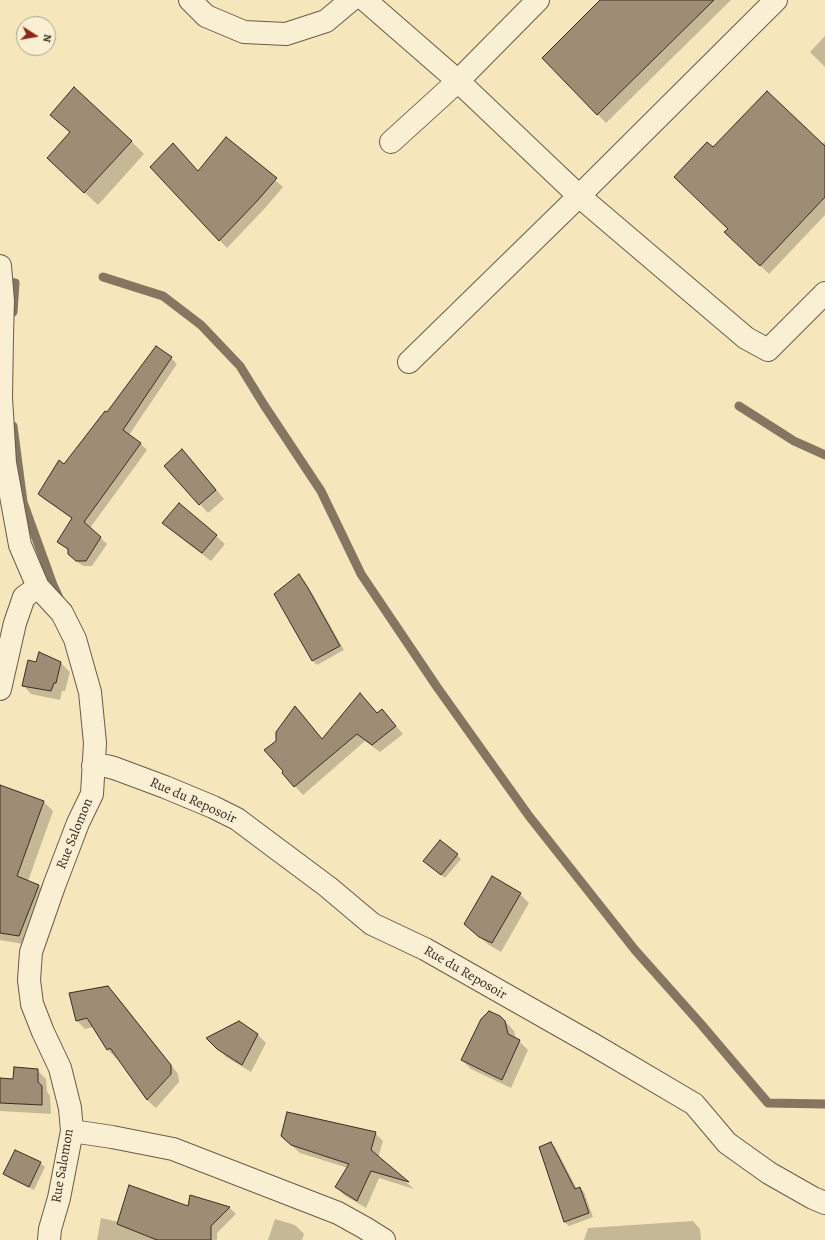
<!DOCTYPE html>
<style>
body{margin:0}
#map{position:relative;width:825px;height:1240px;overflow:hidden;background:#f6e6bc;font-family:Alegreya,serif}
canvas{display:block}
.north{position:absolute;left:16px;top:16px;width:40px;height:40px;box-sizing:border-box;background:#f9efd3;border:1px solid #ada18d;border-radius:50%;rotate:101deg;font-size:11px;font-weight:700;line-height:16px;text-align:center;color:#3a2d25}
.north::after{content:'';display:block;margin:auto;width:14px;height:18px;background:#8f2418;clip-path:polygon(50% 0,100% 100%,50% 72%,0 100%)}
</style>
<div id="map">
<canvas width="825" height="1240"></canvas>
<div class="north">N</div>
</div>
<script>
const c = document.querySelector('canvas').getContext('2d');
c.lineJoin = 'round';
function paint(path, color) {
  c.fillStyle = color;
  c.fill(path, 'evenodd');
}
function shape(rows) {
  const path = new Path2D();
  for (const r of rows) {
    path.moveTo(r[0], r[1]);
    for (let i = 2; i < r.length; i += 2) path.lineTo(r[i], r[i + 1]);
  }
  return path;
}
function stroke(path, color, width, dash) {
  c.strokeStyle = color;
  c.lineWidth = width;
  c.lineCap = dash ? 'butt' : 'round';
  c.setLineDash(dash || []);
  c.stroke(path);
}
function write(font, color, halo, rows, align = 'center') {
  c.font = font + ' Alegreya,serif';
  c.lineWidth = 3;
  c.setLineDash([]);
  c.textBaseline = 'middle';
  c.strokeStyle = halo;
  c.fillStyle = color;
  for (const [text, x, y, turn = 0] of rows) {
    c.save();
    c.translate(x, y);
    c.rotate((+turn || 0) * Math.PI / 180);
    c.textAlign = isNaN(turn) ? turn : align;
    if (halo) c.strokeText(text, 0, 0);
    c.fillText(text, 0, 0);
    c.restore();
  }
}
const shadow = shape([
 [602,0,731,0,606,123,543,58],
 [825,36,825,67,810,52],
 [52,115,131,141,144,154,98,205,62,171,71,133],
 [226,138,283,187,265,208,227,248,151,167,173,144,199,172],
 [825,141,825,215,769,274,734,241,729,229,713,149,822,145],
 [171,358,177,364,129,435,140,443,147,450,90,528,107,544,92,566,83,566,75,560,69,551,59,542,73,519,45,500,39,494,107,414],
 [182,450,191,459,224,499,208,513,166,466],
 [163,523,216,536,225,544,211,561,172,531],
 [299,575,312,593,344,650,317,665,313,661,276,595],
 [40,653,61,663,70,672,65,691,62,691,60,700,31,694,23,685,37,663],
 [367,702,377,713,382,710,403,734,380,752,365,741,303,795,283,773,284,770,277,741,295,707,303,715,322,739],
 [0,786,44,802,53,811,28,881,39,886,48,895,29,945,0,940],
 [457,855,461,859,445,878,429,865],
 [520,894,529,903,501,952,489,945,465,924],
 [107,987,116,995,178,1074,179,1082,156,1108,147,1100,117,1057,116,1058,108,1050,93,1027,85,1029,77,1021,71,994],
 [505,1021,514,1031,516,1039,519,1041,528,1050,511,1088,471,1069,462,1060],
 [239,1022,258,1035,266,1043,251,1072,226,1057,208,1038],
 [37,1070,46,1079,47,1092,50,1096,51,1114,0,1111,0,1079,14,1080],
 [375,1133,383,1141,378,1158,414,1189,379,1178,366,1208,344,1195,336,1187,348,1168,300,1153,290,1144],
 [550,1143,555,1147,577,1189,580,1188,584,1192,593,1217,569,1226,564,1222,540,1147],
 [40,1163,45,1167,34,1190,9,1178,4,1174],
 [191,1196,230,1208,236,1214,217,1233,217,1240,97,1240,101,1218,119,1222,188,1207],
 [275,1219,295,1225,304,1234,302,1240,268,1240],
 [693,1221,700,1229,701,1240,584,1240,588,1228]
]);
const stream = shape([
 [103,277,163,296,201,325,240,366,264,405,321,491,361,574,437,687,529,816,635,950,700,1023,768,1103,825,1104],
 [1,281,15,283,13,312],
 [739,406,794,441,825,455],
 [13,426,23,502,53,585,59,598]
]);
const building = shape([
 [600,0,714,0,597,115,542,58,600,0],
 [74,87,132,141,84,193,47,158,70,132,50,115,74,87],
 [767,91,825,146,825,197,760,266,724,232,728,229,674,177,707,142,713,147,767,91],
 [226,137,277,178,258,200,219,241,150,167,173,143,198,171,226,137],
 [156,346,172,357,123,430,141,443,84,522,101,537,86,561,76,561,68,554,68,549,57,542,72,518,38,494,59,460,64,464,105,411,107,412,156,346],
 [182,449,216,490,199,505,164,466,182,449],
 [179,503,217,535,202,553,162,523,179,503],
 [299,574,308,588,340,646,312,661,274,594,299,574],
 [39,652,61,662,56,683,54,683,51,691,22,686,28,660,36,662,39,652],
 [360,693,377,713,382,709,396,726,372,745,357,734,294,787,282,773,283,771,264,750,276,741,276,732,295,706,322,739,360,693],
 [0,785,44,801,17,876,39,885,19,936,0,933,0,785],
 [440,840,458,854,441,875,423,861,440,840],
 [492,876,521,893,492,943,479,937,464,924,492,876],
 [108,986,171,1065,171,1074,147,1100,110,1048,107,1050,87,1018,76,1021,69,993,108,986],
 [489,1011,500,1016,505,1021,508,1034,520,1040,502,1080,461,1060,481,1019,489,1011],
 [239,1021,258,1034,242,1065,217,1049,206,1038,239,1021],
 [14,1067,38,1069,38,1082,42,1086,42,1105,0,1103,0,1078,13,1079,14,1067],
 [287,1112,376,1132,371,1150,409,1182,371,1171,357,1201,335,1187,349,1164,291,1145,281,1136,287,1112],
 [551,1142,575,1189,580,1187,589,1213,564,1222,539,1147,551,1142],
 [15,1150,41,1162,29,1187,3,1174,15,1150],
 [129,1185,188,1206,190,1195,230,1207,211,1226,211,1240,157,1240,117,1224,129,1185]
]);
const street = shape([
 [190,0,206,16,244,32,286,34,326,21,351,0],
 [365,0,458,81,579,196,746,338,768,350,825,293],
 [391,142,458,81,538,0],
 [0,266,3,301,2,336,1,398,5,463,20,545,38,587,62,613,75,639,90,692,95,743,92,794,78,823,54,886,31,952,29,980,32,1004,43,1032,60,1068,70,1108,72,1131,59,1198,50,1229,49,1240],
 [409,362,579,196,776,0],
 [0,689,15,623,24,597,38,587],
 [93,766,106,766,114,768,165,787,213,807,237,819,328,887,372,924,425,949,594,1045,694,1104,727,1143,769,1173,813,1198,825,1203],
 [72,1131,112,1137,173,1149,338,1213,365,1228,384,1240]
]);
const streetNames = [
 ["Rue du Reposoir",193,801,24],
 ["Rue Salomon",75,834,-68],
 ["Rue du Reposoir",465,973,30],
 ["Rue Salomon",63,1166,-80]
];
paint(shadow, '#0003');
stroke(stream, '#847661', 9);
paint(building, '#9c8d74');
stroke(building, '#3a2d25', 1);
stroke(street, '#695b4b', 24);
stroke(street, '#f9efd3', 22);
write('14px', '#3a2d25', '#f9efd3', streetNames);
</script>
